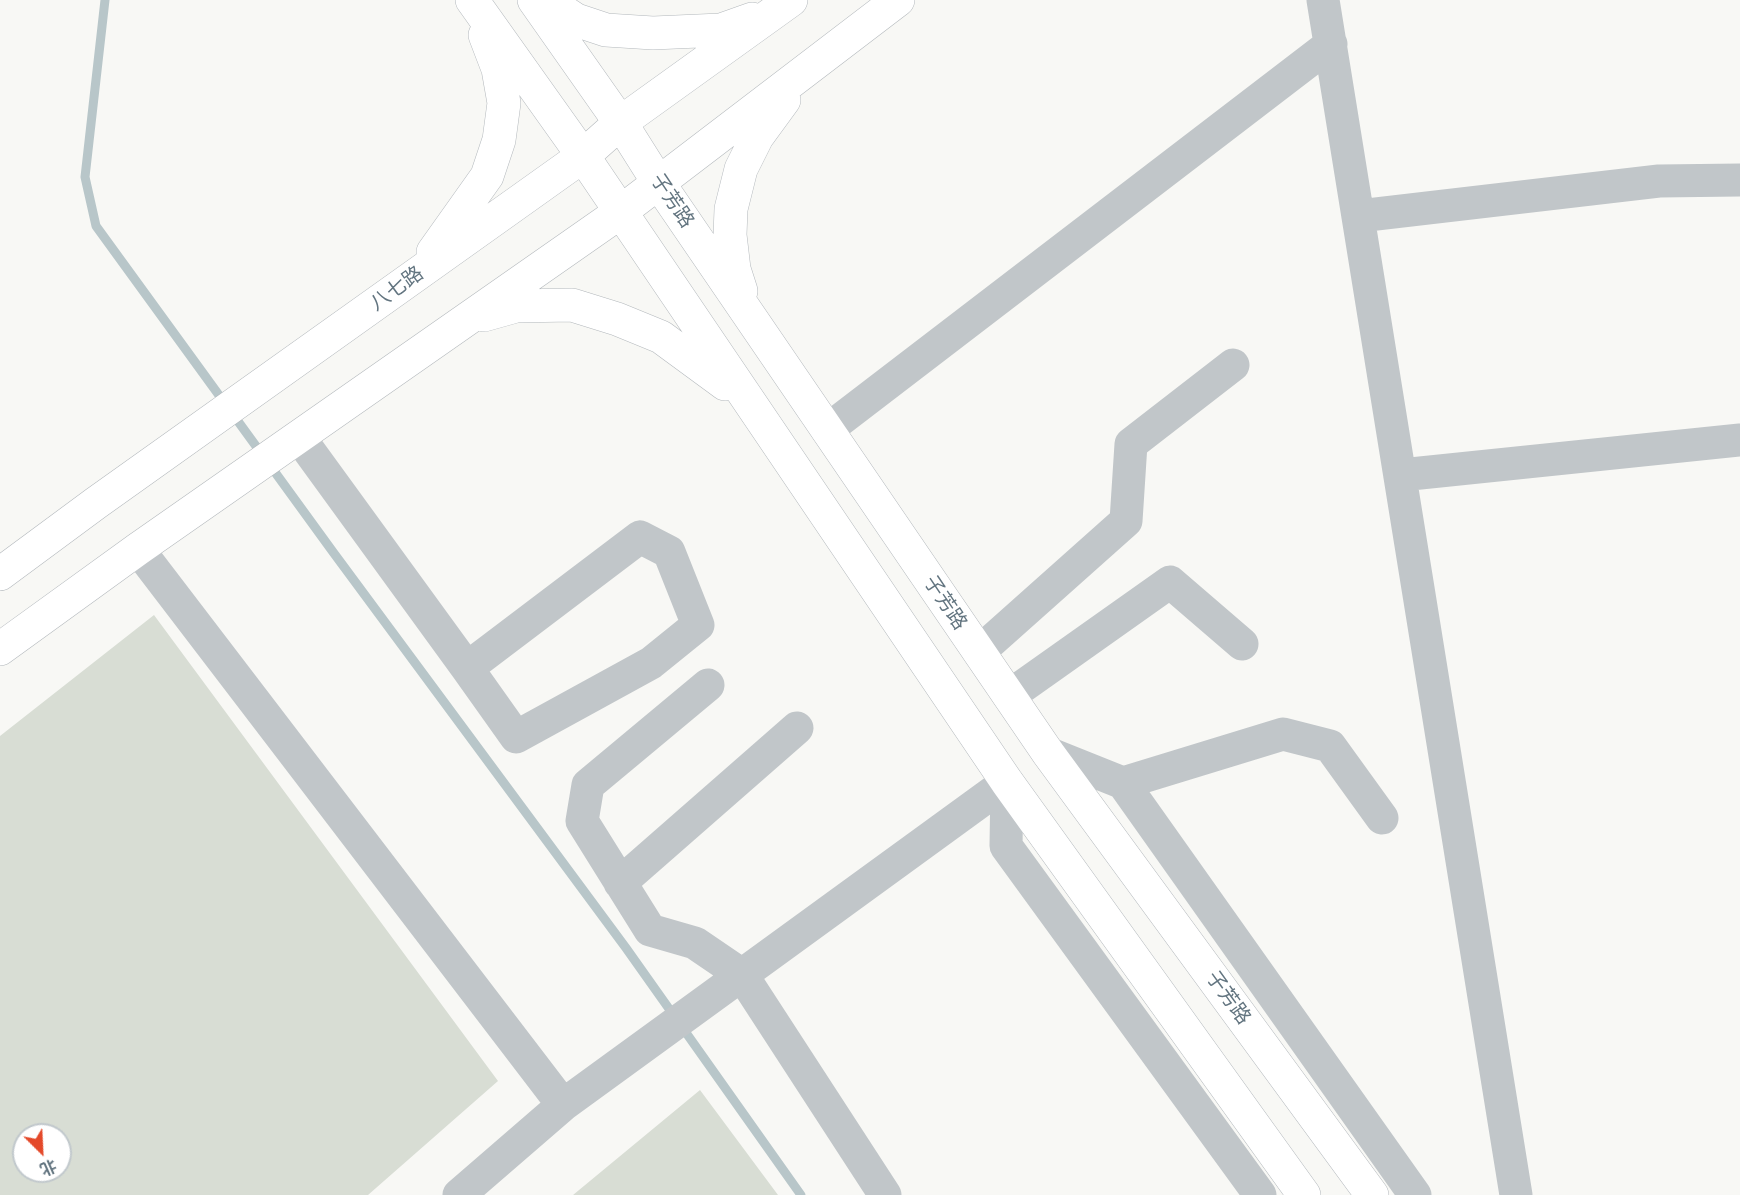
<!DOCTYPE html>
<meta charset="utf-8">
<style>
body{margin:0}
#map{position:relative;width:1740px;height:1195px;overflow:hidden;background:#f8f8f5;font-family:"IBM Plex Sans","Noto Sans SC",sans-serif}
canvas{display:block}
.north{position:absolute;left:12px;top:1123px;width:60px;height:60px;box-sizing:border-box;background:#fff;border:2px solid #c1c8cc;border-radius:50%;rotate:156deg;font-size:16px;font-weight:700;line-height:24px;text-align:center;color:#637580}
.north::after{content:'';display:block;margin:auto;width:21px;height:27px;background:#e4492a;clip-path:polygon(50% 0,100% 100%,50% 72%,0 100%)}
</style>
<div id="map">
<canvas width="1740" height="1195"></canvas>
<div class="north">北</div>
</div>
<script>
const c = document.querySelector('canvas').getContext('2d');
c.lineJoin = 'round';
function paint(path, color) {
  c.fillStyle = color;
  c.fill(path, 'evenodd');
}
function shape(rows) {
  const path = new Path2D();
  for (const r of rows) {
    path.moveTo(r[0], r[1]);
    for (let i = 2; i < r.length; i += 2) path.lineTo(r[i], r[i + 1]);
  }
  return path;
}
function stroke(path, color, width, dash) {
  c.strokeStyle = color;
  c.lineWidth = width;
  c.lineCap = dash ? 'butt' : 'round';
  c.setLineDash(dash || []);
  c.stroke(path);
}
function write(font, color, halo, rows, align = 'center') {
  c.font = font + ' "IBM Plex Sans","Noto Sans SC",sans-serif';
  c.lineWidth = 6;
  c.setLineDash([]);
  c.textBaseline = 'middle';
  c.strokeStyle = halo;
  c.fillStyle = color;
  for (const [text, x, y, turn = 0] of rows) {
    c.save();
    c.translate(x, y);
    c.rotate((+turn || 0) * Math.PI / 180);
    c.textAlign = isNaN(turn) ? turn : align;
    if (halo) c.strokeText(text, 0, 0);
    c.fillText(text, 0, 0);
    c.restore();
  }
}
const green = shape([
 [154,615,498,1081,368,1195,0,1195,0,736],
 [24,1135,60,1135,60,1171,24,1171],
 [700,1090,778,1195,573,1195]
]);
const stream = shape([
 [105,0,85,177,96,226,333,552,626,948,801,1195]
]);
const minor = shape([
 [1323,0,1516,1195],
 [1359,216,1659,181,1740,180],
 [827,430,1331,44],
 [299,437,467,668,516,737,651,663,698,625,669,552,640,537,467,668],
 [1401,475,1740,440],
 [138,549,563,1105],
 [979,652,1126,521,1131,444,1233,365],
 [708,685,588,785,582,821,650,930,695,943,742,975,885,1195],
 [1009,696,1170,582,1242,644],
 [1048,753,1123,783,1415,1195],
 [1007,782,1006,846,1260,1195],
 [1123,783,1283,734,1330,746,1382,818],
 [620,883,797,728],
 [459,1195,563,1105,1007,782]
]);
const major = shape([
 [472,0,583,156,1007,782,1304,1195],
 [534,0,624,128,658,182,1048,753,1372,1195],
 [546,0,576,20,606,30,653,33,721,30,752,19],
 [433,252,487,176,499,140,504,103,498,69,485,35],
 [741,291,734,269,730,235,731,209,741,169,757,137,784,100],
 [484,315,516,306,572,305,617,319,661,337,725,384],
 [0,574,96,503,583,156,620,123,791,0],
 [0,649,138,549,619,213,898,0]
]);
const streetNames = [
 ["子芳路",672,201,56],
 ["八七路",397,289,-36],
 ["子芳路",945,603,56],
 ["子芳路",1228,998,54]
];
paint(green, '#d8ddd4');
stroke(stream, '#b8c6c9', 9);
stroke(major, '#b3b8bc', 34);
stroke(minor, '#c1c6c9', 33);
stroke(major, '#fff', 33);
write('20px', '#637580', '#fff', streetNames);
</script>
